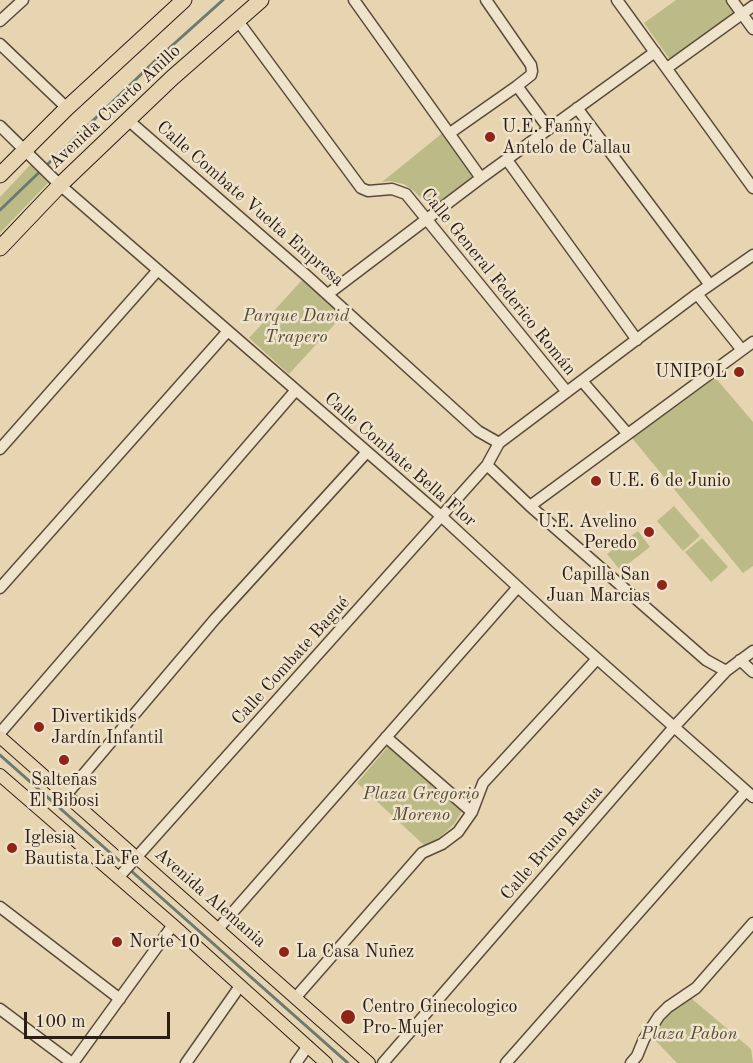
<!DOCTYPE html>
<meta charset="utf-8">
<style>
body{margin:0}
#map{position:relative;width:753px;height:1063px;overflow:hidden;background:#e7d4b1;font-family:"Old Standard TT",serif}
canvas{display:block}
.scale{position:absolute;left:24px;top:1012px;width:146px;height:27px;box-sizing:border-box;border:3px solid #2c1d14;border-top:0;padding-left:8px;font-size:18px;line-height:21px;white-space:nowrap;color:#2c1d14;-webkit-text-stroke:4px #efe3cc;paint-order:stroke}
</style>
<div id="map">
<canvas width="753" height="1063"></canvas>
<div class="scale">100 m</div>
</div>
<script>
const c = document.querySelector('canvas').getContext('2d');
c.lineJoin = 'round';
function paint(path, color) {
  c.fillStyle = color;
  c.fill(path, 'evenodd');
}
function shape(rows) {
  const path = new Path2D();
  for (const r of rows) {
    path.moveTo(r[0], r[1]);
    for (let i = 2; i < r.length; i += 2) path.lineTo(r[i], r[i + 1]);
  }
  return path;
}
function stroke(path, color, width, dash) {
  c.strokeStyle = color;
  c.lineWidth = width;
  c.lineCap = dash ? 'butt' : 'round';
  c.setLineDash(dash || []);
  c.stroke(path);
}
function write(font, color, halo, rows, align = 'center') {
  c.font = font + ' "Old Standard TT",serif';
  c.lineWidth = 5;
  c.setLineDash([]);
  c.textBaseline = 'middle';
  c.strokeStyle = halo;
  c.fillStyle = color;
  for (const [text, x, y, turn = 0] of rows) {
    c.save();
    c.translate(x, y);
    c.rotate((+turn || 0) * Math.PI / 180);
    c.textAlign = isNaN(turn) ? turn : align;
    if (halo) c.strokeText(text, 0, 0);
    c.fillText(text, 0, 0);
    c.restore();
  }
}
const green = shape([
 [676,0,726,0,736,15,671,61,644,23],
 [445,131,475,177,438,203,432,204,425,202,414,191,404,184,390,181,382,182],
 [31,164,48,183,0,233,0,197],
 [304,278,344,314,289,374,249,338],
 [713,375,753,422,753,566,743,573,632,438],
 [674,506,700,536,683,551,657,521],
 [638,531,650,547,620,570,607,554],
 [702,538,728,567,711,582,685,552],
 [391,743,465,806,454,824,438,839,426,847,357,783],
 [691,998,751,1049,753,1063,677,1063,654,1039,658,1024,666,1015]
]);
const stream = shape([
 [0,210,156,60,223,0],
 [0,755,124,865],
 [129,869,348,1063]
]);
const minor = shape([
 [354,0,481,178],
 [617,0,753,188],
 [732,0,753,29],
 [0,21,23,0],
 [238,21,361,188,368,191,392,189,406,194,567,392],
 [0,44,67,108],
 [667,68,753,6],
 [517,86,549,129],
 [577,108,710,285],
 [128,120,307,276,478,431,499,443],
 [0,126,60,185,441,516,558,624,753,797],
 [450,133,517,86,531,75,532,71,531,65,486,0],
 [507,160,637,340],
 [328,294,481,178,655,52],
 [697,294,742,350],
 [582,381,627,433],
 [0,449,158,270],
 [530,506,753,342],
 [0,588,228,331],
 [740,660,753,672],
 [726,671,706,660,530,506,487,465,499,443,697,294,753,255],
 [0,733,296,390],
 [386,737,472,812],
 [66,795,215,619,367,452],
 [118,878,487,465],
 [0,907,120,999],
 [218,929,518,587],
 [296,997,422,853,442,844,458,832,472,812,483,783,597,659],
 [0,1009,72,1063],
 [73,1063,173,925],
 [186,1063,240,986],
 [296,1063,308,1046],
 [383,1063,674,727,726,671,753,651],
 [506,1063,746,791],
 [631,1063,637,1056,644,1039,659,1016,668,1007,696,988,753,923]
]);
const major = shape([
 [0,737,369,1063],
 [0,775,173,925,326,1063]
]);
const highway = shape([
 [0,175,67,108,184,0],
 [0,248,60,185,172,78,261,0]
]);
const markers = [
 [490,137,6,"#8f2418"],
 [739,372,6,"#8f2418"],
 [596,481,6,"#8f2418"],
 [649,532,6,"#8f2418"],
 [662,585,6,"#8f2418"],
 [39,727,6,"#8f2418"],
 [64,760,6,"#8f2418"],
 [12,848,6,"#8f2418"],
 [117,942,6,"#8f2418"],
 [284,952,6,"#8f2418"],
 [348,1017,8,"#8f2418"]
];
const streetNames = [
 ["Avenida Cuarto Anillo",115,107,-43],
 ["Calle Combate Vuelta Empresa",250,204,41],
 ["Calle General Federico Román",498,282,51],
 ["Calle Combate Bella Flor",400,460,41],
 ["Calle Combate Bagué",291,661,-48],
 ["Calle Bruno Racua",552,843,-49],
 ["Avenida Alemania",210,898,41]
];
const poiNames = [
 ["U.E. Fanny",502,127],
 ["Antelo de Callau",502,148],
 ["UNIPOL",727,372,"right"],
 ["U.E. 6 de Junio",608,481],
 ["U.E. Avelino",637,522,"right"],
 ["Peredo",637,543,"right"],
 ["Capilla San",650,575,"right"],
 ["Juan Marcias",650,596,"right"],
 ["Divertikids",51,717],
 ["Jardín Infantil",51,738],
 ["Salteñas",64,780,"center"],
 ["El Bibosi",64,801,"center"],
 ["Iglesia",24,838],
 ["Bautista La Fe",24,859],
 ["Norte 10",129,942],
 ["La Casa Nuñez",296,952],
 ["Centro Ginecologico",362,1007],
 ["Pro-Mujer",362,1028]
];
const parkNames = [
 ["Parque David",296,316],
 ["Trapero",296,337],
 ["Plaza Gregorio",421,794],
 ["Moreno",421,815],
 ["Plaza Pabon",689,1034]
];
paint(green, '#bcbb87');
stroke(stream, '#6c7a71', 3);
stroke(minor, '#5b4b3b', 13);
stroke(major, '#2c1d14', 14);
stroke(highway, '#2c1d14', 17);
stroke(minor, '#efe3cc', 10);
stroke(major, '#e7d4b1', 12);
stroke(highway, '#e7d4b1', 15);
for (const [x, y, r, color] of markers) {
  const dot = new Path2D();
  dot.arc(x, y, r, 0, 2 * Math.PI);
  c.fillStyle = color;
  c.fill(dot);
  stroke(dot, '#efe3cc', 2);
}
write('18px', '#2c1d14', '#efe3cc', streetNames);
write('18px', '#2c1d14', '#efe3cc', poiNames, 'left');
write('italic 18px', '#574c36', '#efe3cc', parkNames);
</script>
